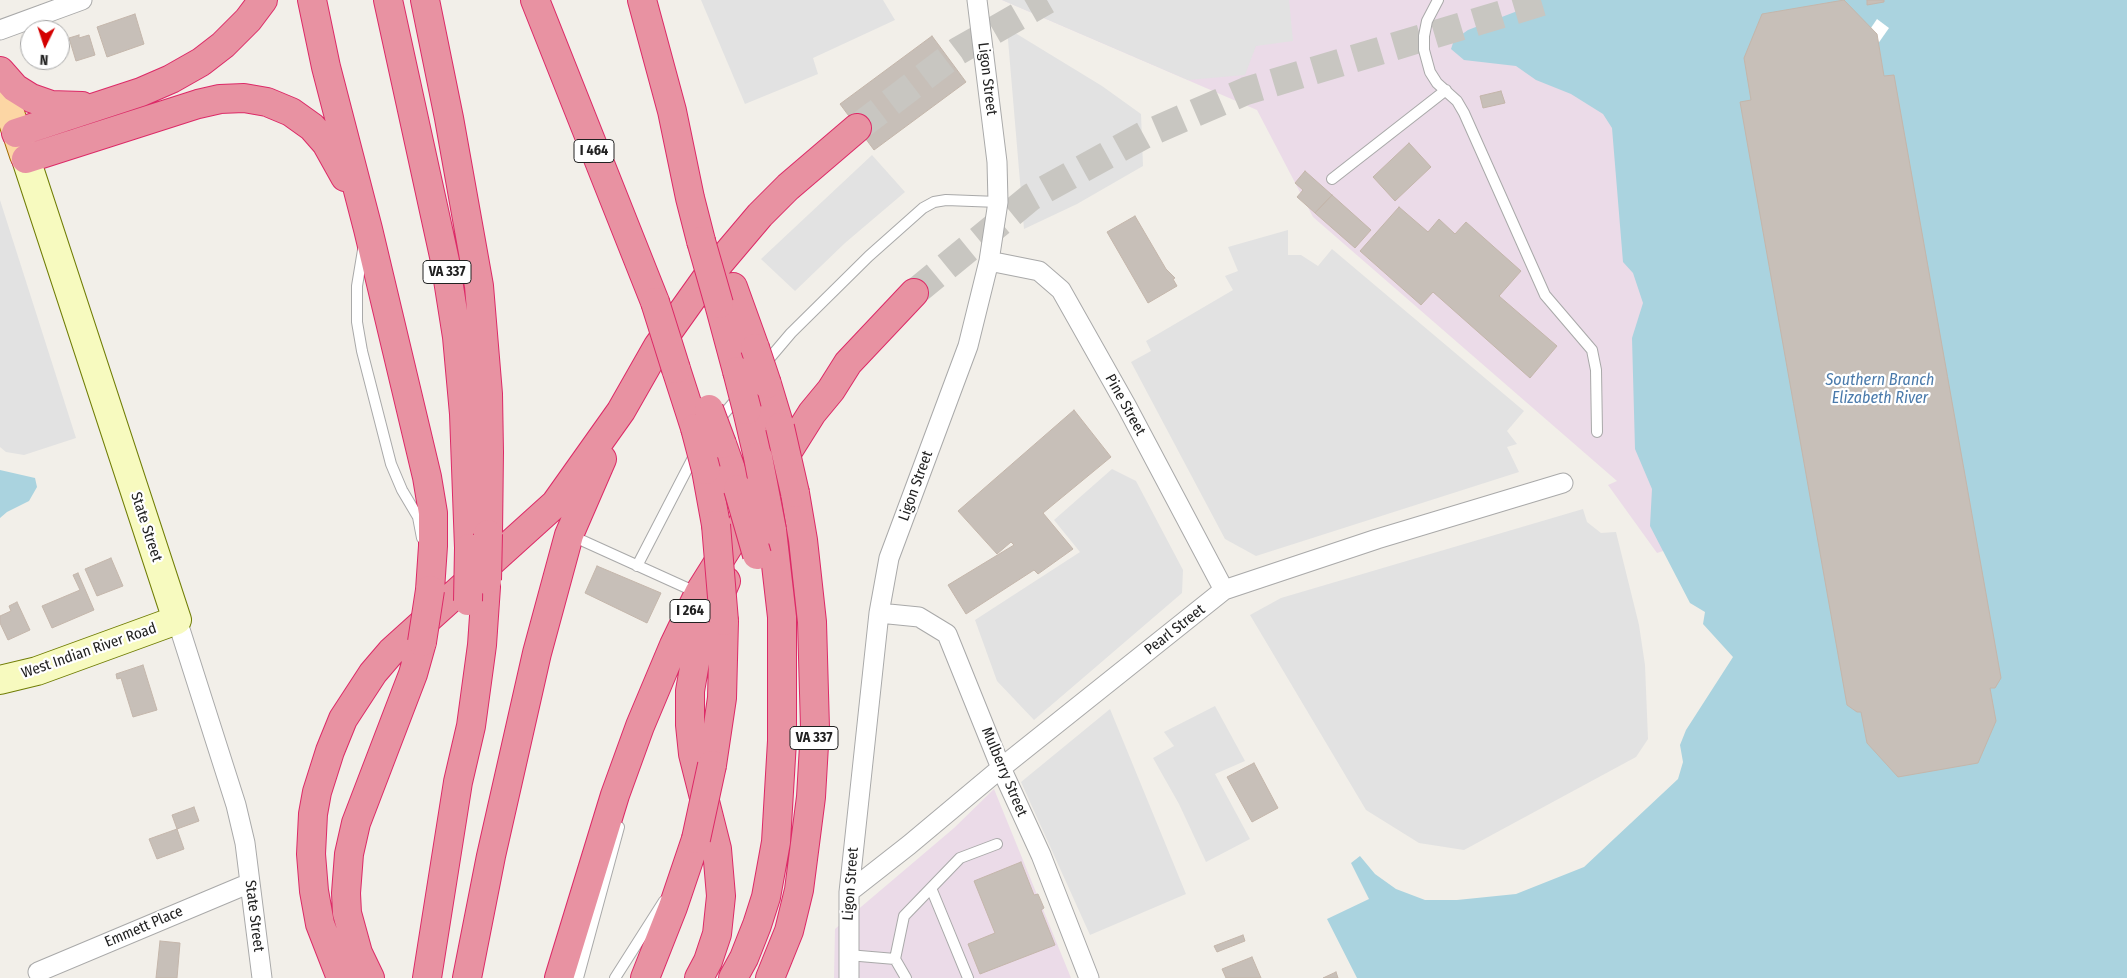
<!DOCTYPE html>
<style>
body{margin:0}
#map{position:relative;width:2127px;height:978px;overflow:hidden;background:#f2efe9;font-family:"Fira Sans Condensed",sans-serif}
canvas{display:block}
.north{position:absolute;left:20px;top:20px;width:50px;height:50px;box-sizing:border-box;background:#fff;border:1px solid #a7a7a7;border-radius:50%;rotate:184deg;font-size:14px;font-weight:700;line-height:20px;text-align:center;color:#222}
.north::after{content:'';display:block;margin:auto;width:18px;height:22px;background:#d40000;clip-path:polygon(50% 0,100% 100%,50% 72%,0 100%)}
</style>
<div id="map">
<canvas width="2127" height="978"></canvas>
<div class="north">N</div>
</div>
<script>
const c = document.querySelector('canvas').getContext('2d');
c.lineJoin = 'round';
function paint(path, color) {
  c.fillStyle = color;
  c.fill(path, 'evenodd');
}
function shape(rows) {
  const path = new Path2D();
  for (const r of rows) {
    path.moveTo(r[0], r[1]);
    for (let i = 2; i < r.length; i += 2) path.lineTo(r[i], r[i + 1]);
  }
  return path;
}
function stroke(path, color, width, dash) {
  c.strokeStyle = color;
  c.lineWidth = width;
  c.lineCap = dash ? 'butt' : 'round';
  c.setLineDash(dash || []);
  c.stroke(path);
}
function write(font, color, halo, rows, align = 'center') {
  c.font = font + ' "Fira Sans Condensed",sans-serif';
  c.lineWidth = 4.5;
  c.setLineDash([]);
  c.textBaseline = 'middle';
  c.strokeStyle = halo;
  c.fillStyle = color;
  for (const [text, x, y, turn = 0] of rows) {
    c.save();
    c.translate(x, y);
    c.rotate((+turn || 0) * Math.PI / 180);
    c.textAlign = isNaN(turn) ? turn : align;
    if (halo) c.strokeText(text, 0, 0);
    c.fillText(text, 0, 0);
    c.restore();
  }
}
const industrial = shape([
 [1002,0,2090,0,1679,546,1657,553,1608,485,1617,481,1313,217,1257,110],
 [994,789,1071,978,834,978,835,929,954,828]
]);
const parking = shape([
 [701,0,883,0,895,20,813,58,818,74,745,104],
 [1002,0,1289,0,1293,41,1256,46,1245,75,1188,80],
 [1007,28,1102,86,1141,114,1143,166,1077,204,1024,229],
 [872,155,905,192,845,243,795,291,761,259],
 [0,200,76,438,24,455,6,452,0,447],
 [1288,230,1288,255,1301,255,1318,266,1332,249,1524,411,1507,431,1517,444,1507,447,1519,472,1256,556,1225,539,1131,362,1151,351,1146,341,1233,290,1225,276,1238,271,1228,247],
 [1112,469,1136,481,1183,570,1182,593,1034,720,997,681,975,620,1080,552,1054,520],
 [1583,509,1587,522,1601,533,1616,532,1639,625,1645,665,1648,739,1636,757,1464,850,1419,843,1366,810,1250,615,1281,598],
 [1215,706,1245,761,1215,774,1250,839,1206,862,1179,804,1153,758,1174,746,1164,732],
 [1110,709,1186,894,1090,935,1021,782]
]);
const water = shape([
 [1532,0,2127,0,2127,978,1357,978,1327,919,1369,899,1351,863,1360,856,1375,874,1396,889,1425,900,1457,900,1516,894,1584,867,1678,779,1683,762,1680,745,1686,730,1733,657,1703,624,1705,612,1690,603,1650,526,1652,489,1635,449,1632,338,1643,303,1633,273,1623,262,1612,128,1603,114,1571,94,1536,80,1516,66,1464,60,1451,49,1454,40,1468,30,1533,5],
 [0,470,35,478,37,487,29,501,7,512,0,518]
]);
const pier = shape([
 [1877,19,1889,28,1868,58,1856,50]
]);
const building = shape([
 [1844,0,1877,34,1884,76,1894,75,2001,678,1995,688,1990,688,1996,721,1978,763,1898,777,1867,743,1861,712,1857,712,1847,705,1740,102,1751,100,1744,58,1762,14,1844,0],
 [1867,0,1884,0,1884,2,1867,5,1867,0],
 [135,14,144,44,107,57,97,27,135,14],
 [79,35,79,38,89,35,95,55,76,61,69,38,79,35],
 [932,36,966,82,874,150,840,104,932,36],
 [1501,91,1505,103,1483,108,1480,96,1501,91],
 [1409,143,1431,167,1395,201,1373,177,1409,143],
 [1305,171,1332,195,1315,213,1297,197,1303,190,1295,183,1305,171],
 [1332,195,1371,230,1355,248,1315,213,1332,195],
 [1399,207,1428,232,1439,219,1455,234,1466,222,1521,271,1499,296,1557,346,1530,378,1433,292,1421,305,1360,251,1399,207],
 [1135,216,1166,269,1175,278,1173,279,1177,286,1148,303,1107,232,1135,216],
 [1074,410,1111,457,1043,513,1073,549,1038,574,1034,570,966,614,948,585,1014,545,1011,542,997,554,958,511,1074,410],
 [111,558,123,586,97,596,85,569,111,558],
 [597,566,661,593,647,623,585,593,597,566],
 [78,573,94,610,52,628,42,606,80,590,73,575,78,573],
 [17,602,30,630,8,640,0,623,0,616,11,611,9,606,17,602],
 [143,665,157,710,133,717,121,678,117,679,116,674,143,665],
 [1254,763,1278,808,1252,822,1227,777,1254,763],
 [194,807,199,821,177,829,172,815,194,807],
 [177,829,184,849,157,859,149,839,177,829],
 [1021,862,1034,895,1038,894,1044,908,1041,910,1055,945,980,974,968,944,995,933,974,881,1021,862],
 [1243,935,1245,941,1217,952,1214,946,1243,935],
 [160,941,180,943,177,978,156,978,160,941],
 [1252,957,1261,978,1226,978,1222,969,1252,957],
 [1336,972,1338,978,1323,978,1336,972]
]);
const highwayTunnel = shape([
 [857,128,958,51,1047,0],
 [914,293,1031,197,1144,135,1246,91,1549,0]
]);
const lane = shape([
 [1438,0,1427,21,1424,36,1424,50,1430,72,1437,83,1457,101,1464,113,1545,295,1592,350,1596,370,1597,432],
 [1332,179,1446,90],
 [364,244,357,286,357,322,362,351,391,464,402,490,418,517,422,538],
 [763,366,791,333,869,256,923,208,934,202,946,200,998,202],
 [717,422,740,395],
 [570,535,698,593],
 [637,566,697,450],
 [931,888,968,978],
 [848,955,895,959,904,916,960,858,997,844],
 [895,959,906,978],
 [578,978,619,827],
 [615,978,664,901]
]);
const street = shape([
 [0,30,82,0],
 [989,261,1039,271,1061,290,1127,407,1224,590],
 [879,613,919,617,947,634,1001,768,1041,855,1089,978],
 [177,620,236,805,245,843,262,978],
 [849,892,909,845,1001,768,1224,590,1377,539,1563,483],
 [38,972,250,883],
 [849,978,849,892,879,613,889,558,968,346,989,261,998,202,997,162,977,0]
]);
const secondary = shape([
 [0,680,37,671,177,620,26,159]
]);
const primary = shape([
 [0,83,24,155]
]);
const highway = shape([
 [312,0,326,67,368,229,427,477,433,513,433,546,430,590],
 [388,0,445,261,457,337,464,414,469,548],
 [425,0,449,118,479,286,488,394,489,452,488,534],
 [535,0,655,302],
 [642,0,672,111,690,198,701,241],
 [0,71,15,88,31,98,51,105,82,106],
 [16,133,141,92,171,79,201,62,223,45,248,20,263,0],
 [26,159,198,104,220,99,244,98,267,102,291,112,312,127,326,143,345,177],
 [733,287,755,348],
 [719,304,737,371],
 [676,369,695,428],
 [767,384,780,427],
 [747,410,758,457],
 [722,444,738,489],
 [706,470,716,525],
 [712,765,722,698,724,621],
 [341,978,320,924,314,891,311,854,313,814,317,792,330,751,343,719,373,673,391,652,555,504,621,411,658,346,705,280,760,215,788,187,857,128],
 [370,978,358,953,347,913,346,893,349,854,356,823,413,674,422,642],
 [427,978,458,782,471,726,482,645,486,587],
 [467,978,491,856,537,653,569,535,602,459],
 [559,978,615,795,640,726,674,645,699,593,812,413,831,390,848,363,914,293],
 [645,978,673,907,696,839],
 [699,978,708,961,717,934,721,896,717,849,693,754,690,725,690,691,698,645,726,581],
 [733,978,744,958,757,925,766,897,776,842,782,741,782,617,772,530],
 [770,978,789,931,799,890,811,797,815,728,812,622,803,540,795,493]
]);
const highwayBridge = shape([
 [701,241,719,304],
 [655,302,676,369],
 [755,348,767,384],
 [737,371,747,410],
 [709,409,722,444],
 [780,427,795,493],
 [695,428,706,470],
 [758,457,772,530],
 [738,489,757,555],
 [716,525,724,621],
 [487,580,488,534],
 [468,601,469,548],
 [422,642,430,590],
 [696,839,712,765]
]);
const shields = [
 [594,151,40],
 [447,272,48],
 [690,611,40],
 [814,738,48]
];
const shieldNames = [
 ["I 464",594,151],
 ["VA 337",447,272],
 ["I 264",690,611],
 ["VA 337",814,738]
];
const streetNames = [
 ["Ligon Street",987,79,83],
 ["Pine Street",1125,405,61],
 ["Ligon Street",916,486,-70],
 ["State Street",146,527,72],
 ["Pearl Street",1175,630,-38],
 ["West Indian River Road",89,651,-19],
 ["Mulberry Street",1004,772,67],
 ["Ligon Street",851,884,-86],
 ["State Street",254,916,83],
 ["Emmett Place",144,927,-23]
];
const waterNames = [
 ["Southern Branch",1880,381],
 ["Elizabeth River",1880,399]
];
paint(industrial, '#ebdbe8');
paint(parking, '#e2e2e2');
paint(water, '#aad3df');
paint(pier, '#fff');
paint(building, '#c7bfb8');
stroke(building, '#c4b6ab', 1);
stroke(highwayTunnel, '#c8c6c1', 28, [28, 14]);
stroke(lane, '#a9a9a9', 12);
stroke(street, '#a9a9a9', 21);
stroke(secondary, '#707d05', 30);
stroke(primary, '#a06b00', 30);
stroke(highway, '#dc2a67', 30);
stroke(lane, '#fff', 10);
stroke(street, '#fff', 19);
stroke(secondary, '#f7fabf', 28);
stroke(primary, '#fcd6a4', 28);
stroke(highway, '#e892a2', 28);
stroke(highwayBridge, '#dc2a67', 30, []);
stroke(highwayBridge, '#e892a2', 28);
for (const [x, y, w] of shields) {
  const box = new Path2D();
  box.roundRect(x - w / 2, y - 11.5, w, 23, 4);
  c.fillStyle = '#fff';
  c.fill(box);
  stroke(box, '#222', 1);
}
write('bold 14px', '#222', null, shieldNames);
write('15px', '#222', '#fff', streetNames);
write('italic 16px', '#4a7aab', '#fff', waterNames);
</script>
